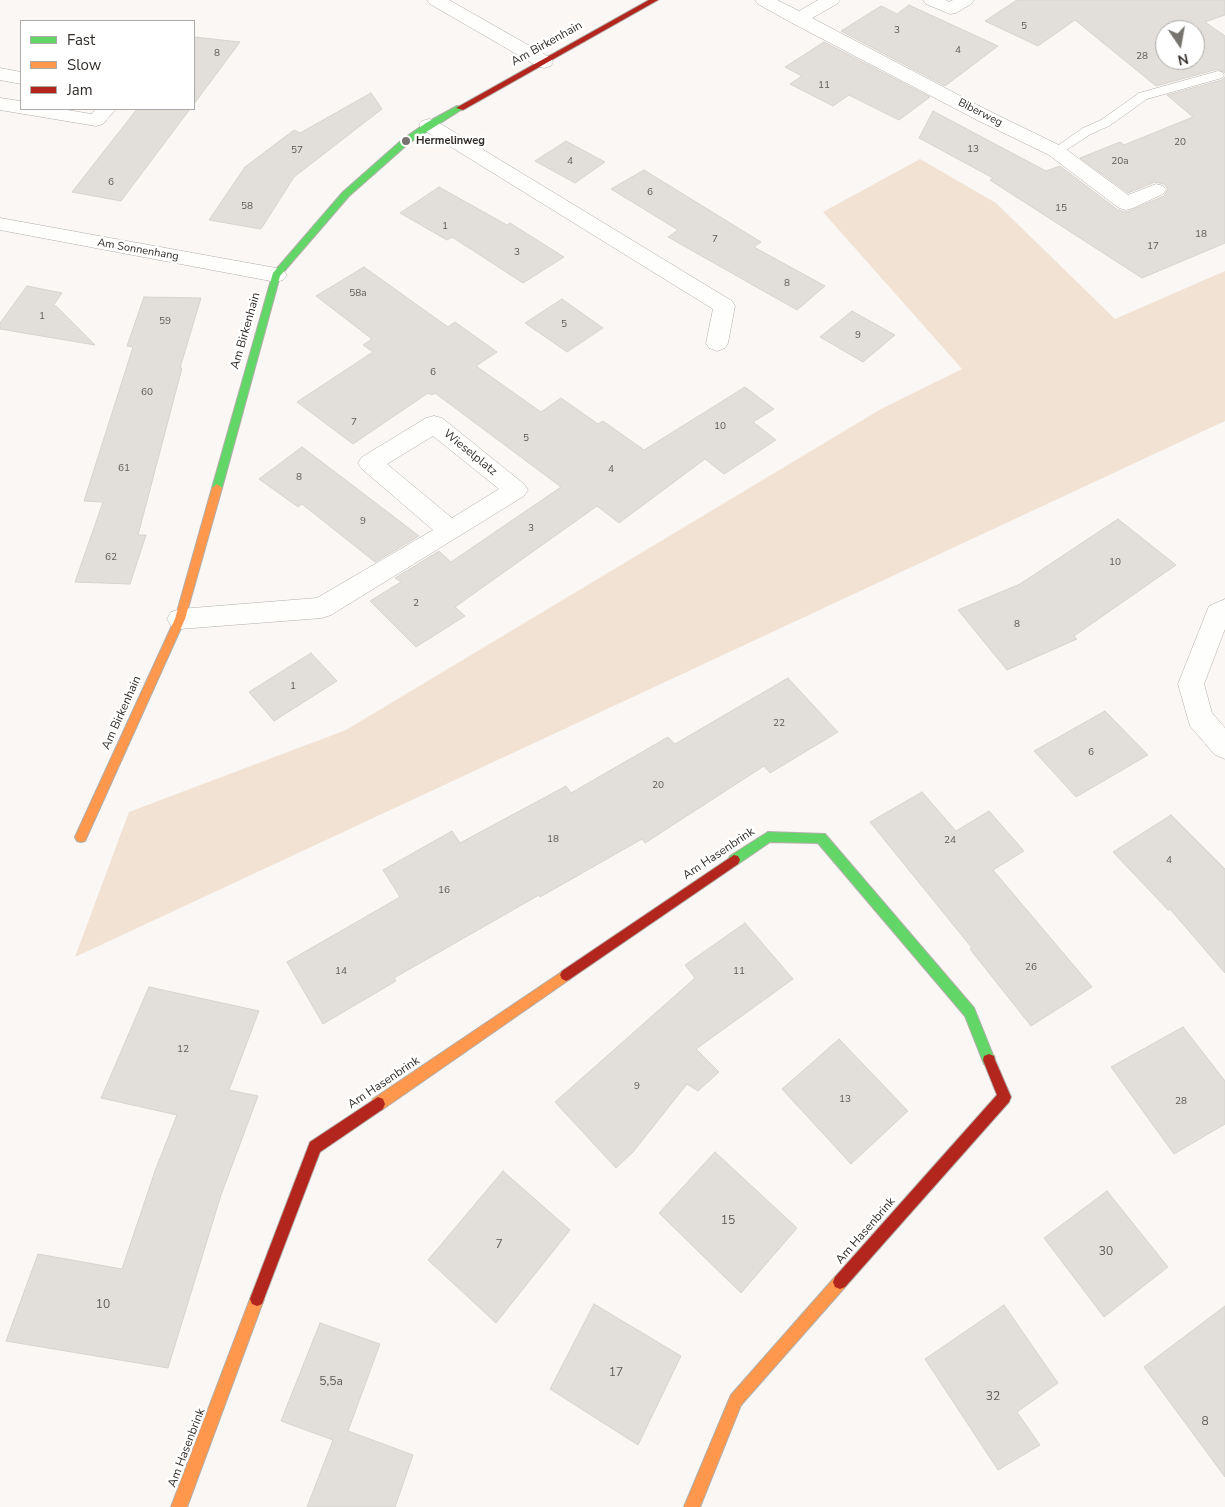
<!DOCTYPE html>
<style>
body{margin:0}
#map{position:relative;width:1225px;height:1507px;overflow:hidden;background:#faf7f4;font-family:"Nunito Sans",sans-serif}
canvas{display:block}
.legend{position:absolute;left:20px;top:20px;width:175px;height:90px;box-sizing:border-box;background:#fff;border:1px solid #adaba9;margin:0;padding:6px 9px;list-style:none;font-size:15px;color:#312c28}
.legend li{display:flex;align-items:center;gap:10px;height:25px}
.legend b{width:25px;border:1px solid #adaba9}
.north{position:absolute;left:1155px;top:20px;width:50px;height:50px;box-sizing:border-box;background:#fff;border:1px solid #adaba9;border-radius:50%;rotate:168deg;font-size:14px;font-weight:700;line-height:20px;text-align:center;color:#312c28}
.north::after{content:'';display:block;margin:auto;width:18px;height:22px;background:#77736f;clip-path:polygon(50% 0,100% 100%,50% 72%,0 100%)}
</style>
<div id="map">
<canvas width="1225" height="1507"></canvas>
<ul class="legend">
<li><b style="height:6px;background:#63d668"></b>Fast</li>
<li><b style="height:6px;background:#ff974d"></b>Slow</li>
<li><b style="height:6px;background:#b3261e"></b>Jam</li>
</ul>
<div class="north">N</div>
</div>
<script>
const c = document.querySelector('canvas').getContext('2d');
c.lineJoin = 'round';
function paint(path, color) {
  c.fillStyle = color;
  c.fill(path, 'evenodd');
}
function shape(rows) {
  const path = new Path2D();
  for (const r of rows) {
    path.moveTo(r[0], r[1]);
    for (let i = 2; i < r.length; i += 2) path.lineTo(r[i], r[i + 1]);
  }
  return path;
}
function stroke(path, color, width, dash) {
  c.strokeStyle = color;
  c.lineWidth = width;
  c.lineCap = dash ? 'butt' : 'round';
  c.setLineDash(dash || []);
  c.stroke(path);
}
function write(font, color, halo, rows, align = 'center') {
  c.font = font + ' "Nunito Sans",sans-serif';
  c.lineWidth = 5;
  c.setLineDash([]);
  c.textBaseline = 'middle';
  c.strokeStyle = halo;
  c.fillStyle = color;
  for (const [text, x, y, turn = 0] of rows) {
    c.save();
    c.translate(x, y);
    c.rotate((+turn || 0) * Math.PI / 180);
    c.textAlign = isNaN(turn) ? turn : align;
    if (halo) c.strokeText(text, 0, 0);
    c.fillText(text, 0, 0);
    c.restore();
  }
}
const green = shape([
 [920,159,996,203,1115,319,1225,271,1225,421,75,957,129,812,346,730,881,409,962,369,823,212]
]);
const building = shape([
 [1017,0,1225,0,1225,15,1205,22,1225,36,1225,73,1218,69,1156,86,1075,20,1038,46,985,21,1017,0],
 [1165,30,1195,30,1195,60,1165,60,1165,30],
 [909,5,998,46,945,86,841,31,881,6,897,14,909,5],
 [194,37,240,42,194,104,194,37],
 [824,42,930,97,899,120,849,95,833,106,790,84,802,76,785,67,824,42],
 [1225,77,1225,243,1142,278,990,180,993,178,919,138,933,111,1046,171,1060,166,1118,210,1127,212,1164,196,1168,189,1164,184,1155,182,1128,193,1080,158,1120,142,1124,145,1193,117,1167,95,1222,80,1225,77],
 [371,93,382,109,294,177,261,229,209,220,245,167,294,130,300,133,371,93],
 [137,109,190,109,121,201,72,192,137,109],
 [566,141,605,162,575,183,535,161,566,141],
 [644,170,761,242,754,247,825,286,797,310,668,237,678,230,611,189,644,170],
 [439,187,507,225,510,223,564,257,523,283,452,237,447,240,400,213,439,187],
 [364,267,448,327,455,322,497,352,476,366,541,412,561,398,598,424,603,421,644,450,745,387,774,409,753,422,776,440,724,474,705,459,619,523,597,506,455,607,465,616,416,647,370,601,401,582,395,578,439,551,451,562,561,487,435,393,432,395,428,393,353,444,297,402,373,352,363,345,372,339,316,296,364,267],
 [27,286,62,293,53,306,56,306,95,345,0,329,0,323,27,286],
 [144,297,201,298,180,368,182,368,138,535,146,535,130,584,75,582,103,502,84,501,133,347,127,346,144,297],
 [562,299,603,328,567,352,525,323,562,299],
 [852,311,895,335,863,362,820,337,852,311],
 [302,447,343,478,419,536,375,562,302,504,298,507,259,479,302,447],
 [1118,519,1176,565,1074,636,1077,639,1007,670,958,610,1020,584,1118,519],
 [311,653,337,681,274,721,249,692,311,653],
 [788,678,838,732,770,773,764,766,645,843,642,839,540,897,539,895,394,978,396,981,323,1024,287,962,400,897,383,870,452,831,460,843,566,786,571,793,668,737,675,744,788,678],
 [1105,711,1148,755,1076,797,1034,751,1105,711],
 [922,792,956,831,989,811,1024,851,993,870,1092,987,1031,1026,970,949,972,948,870,822,922,792],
 [1171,815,1225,869,1225,973,1170,909,1168,910,1113,852,1171,815],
 [745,923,793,979,696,1049,719,1072,698,1091,687,1084,633,1152,616,1168,555,1102,695,978,685,965,745,923],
 [149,987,259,1011,229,1090,258,1096,221,1195,168,1368,6,1341,38,1254,122,1269,155,1171,177,1115,101,1098,149,987],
 [1183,1027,1225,1081,1225,1124,1174,1154,1111,1067,1183,1027],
 [839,1039,908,1111,851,1164,782,1089,839,1039],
 [715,1152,797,1228,741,1293,659,1213,715,1152],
 [503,1171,570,1230,496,1323,428,1260,503,1171],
 [1107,1191,1168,1267,1104,1317,1044,1238,1107,1191],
 [594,1304,681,1356,638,1445,550,1389,594,1304],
 [1004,1305,1058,1383,1017,1412,1040,1445,998,1470,925,1359,1004,1305],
 [1225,1306,1225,1477,1144,1367,1225,1306],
 [320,1323,380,1344,348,1431,413,1455,395,1507,307,1507,333,1440,281,1421,320,1323]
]);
const lane = shape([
 [1218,71,1222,72,1224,75,1222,78,1147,99,1109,126,1091,134,1060,154,1056,155,1050,151,1083,128,1101,120,1139,93,1218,71]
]);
const street = shape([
 [427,0,449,0,551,58,553,62,551,66,544,68,537,66,430,4,427,0],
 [755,0,777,0,799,11,818,0,840,0,837,4,812,18,991,112,1063,147,1128,195,1156,184,1163,186,1166,190,1163,194,1133,208,1126,210,1119,208,1049,155,977,120,792,23,758,4,755,0],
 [923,0,946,0,949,2,953,0,974,0,971,4,956,13,950,14,926,4,923,0],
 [0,68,21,72,21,84,0,80,0,68],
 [0,98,21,101,21,109,62,109,91,114,96,109,116,109,103,124,96,126,0,110,0,98],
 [429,119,436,121,732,301,735,306,728,343,725,348,717,351,709,348,706,343,713,309,422,129,419,125,422,121,429,119],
 [0,218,276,268,283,270,287,275,283,280,276,282,0,230,0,218],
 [434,416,442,418,524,484,528,490,524,496,331,615,322,618,180,629,171,626,167,619,171,612,180,609,317,598,433,530,362,469,358,463,362,457,426,418,434,416],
 [433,436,499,489,452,518,387,464,433,436],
 [1225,599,1225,629,1204,684,1212,713,1225,728,1225,759,1215,755,1190,726,1178,684,1209,606,1225,599]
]);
const fast = shape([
 [457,106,464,108,409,143,349,196,280,276,222,488,217,492,214,491,212,488,273,273,343,192,403,139,426,123,457,106],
 [768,832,825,834,974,1008,995,1060,994,1064,989,1066,984,1064,965,1016,818,843,770,842,738,864,734,865,730,864,728,860,730,856,768,832]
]);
const slow = shape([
 [217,484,222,488,185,619,85,841,81,842,77,841,75,837,175,619,212,488,217,484],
 [566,969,570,971,572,975,570,979,383,1109,378,1111,373,1109,371,1104,373,1099,566,969],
 [840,1275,845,1277,847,1282,845,1287,741,1405,700,1507,684,1507,731,1395,835,1277,840,1275],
 [257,1292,262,1294,264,1299,187,1507,171,1507,250,1299,252,1294,257,1292]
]);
const jam = shape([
 [649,0,658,0,463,110,456,108,649,0],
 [734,855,738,856,740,860,738,864,570,979,566,981,562,979,560,975,562,971,734,855],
 [989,1054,994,1056,995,1060,1011,1097,1009,1102,845,1287,840,1289,835,1287,833,1282,835,1277,997,1095,983,1060,984,1056,989,1054],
 [378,1097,383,1099,385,1104,383,1109,320,1152,262,1304,257,1306,252,1304,250,1299,310,1142,378,1097]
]);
const markers = [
 [406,141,5,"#77736f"]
];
const numberNames = [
 ["5",1024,27],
 ["3",897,31],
 ["4",958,51],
 ["8",217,54],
 ["28",1142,57],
 ["11",824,86],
 ["20",1180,143],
 ["13",973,150],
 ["57",297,151],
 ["4",570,162],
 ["20a",1120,162],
 ["6",111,183],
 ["6",650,193],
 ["58",247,207],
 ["15",1061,209],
 ["1",445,227],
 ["18",1201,235],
 ["7",715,240],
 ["17",1153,247],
 ["3",517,253],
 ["8",787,284],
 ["58a",358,294],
 ["1",42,317],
 ["59",165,322],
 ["5",564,325],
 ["9",858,336],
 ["6",433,373],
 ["60",147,393],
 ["7",354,423],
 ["10",720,427],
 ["5",526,439],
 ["61",124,469],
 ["4",611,470],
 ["8",299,478],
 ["9",363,522],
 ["3",531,529],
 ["62",111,558],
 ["10",1115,563],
 ["2",416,604],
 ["8",1017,625],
 ["1",293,687],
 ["22",779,724],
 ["6",1091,753],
 ["20",658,786],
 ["18",553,840],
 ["24",950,841],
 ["4",1169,861],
 ["16",444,891],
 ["26",1031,968],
 ["14",341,972],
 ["11",739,972],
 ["12",183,1050],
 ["9",637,1087],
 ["13",845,1100],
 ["28",1181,1102]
];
const farStreetnames = [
 ["Biberweg",980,113,27],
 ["Am Sonnenhang",138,250,10]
];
const farPoinames = [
 ["Hermelinweg",416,141]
];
const streetNames = [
 ["Am Birkenhain",547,44,-29],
 ["Am Birkenhain",246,331,-74],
 ["Wieselplatz",470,453,39],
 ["Am Birkenhain",122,713,-66],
 ["Am Hasenbrink",719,854,-34],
 ["Am Hasenbrink",384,1083,-34],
 ["Am Hasenbrink",866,1231,-49],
 ["Am Hasenbrink",187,1448,-69]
];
const nearNumbernames = [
 ["15",728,1221],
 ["7",499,1245],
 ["30",1106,1252],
 ["10",103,1305],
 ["17",616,1373],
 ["5,5a",331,1382],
 ["32",993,1397],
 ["8",1205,1422]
];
paint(green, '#f2e2d3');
paint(building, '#e2dfdb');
stroke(building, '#d7d3cf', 1);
stroke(lane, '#b2aeab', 1);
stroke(street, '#b2aeab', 1);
stroke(fast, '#b2aeab', 2);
stroke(slow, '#b2aeab', 2);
stroke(jam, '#b2aeab', 2);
paint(lane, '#fefefd');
paint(street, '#fefefd');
paint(fast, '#63d668');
paint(slow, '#ff974d');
paint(jam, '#b3261e');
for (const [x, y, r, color] of markers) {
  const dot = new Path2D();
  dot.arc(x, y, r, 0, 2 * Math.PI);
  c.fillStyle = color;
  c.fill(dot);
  stroke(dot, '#fff', 2);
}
write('10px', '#5e5a56', null, numberNames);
write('11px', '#312c28', '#fff', farStreetnames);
write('bold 11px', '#312c28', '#fff', farPoinames, 'left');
write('12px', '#312c28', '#fff', streetNames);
write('12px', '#5e5a56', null, nearNumbernames);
</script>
